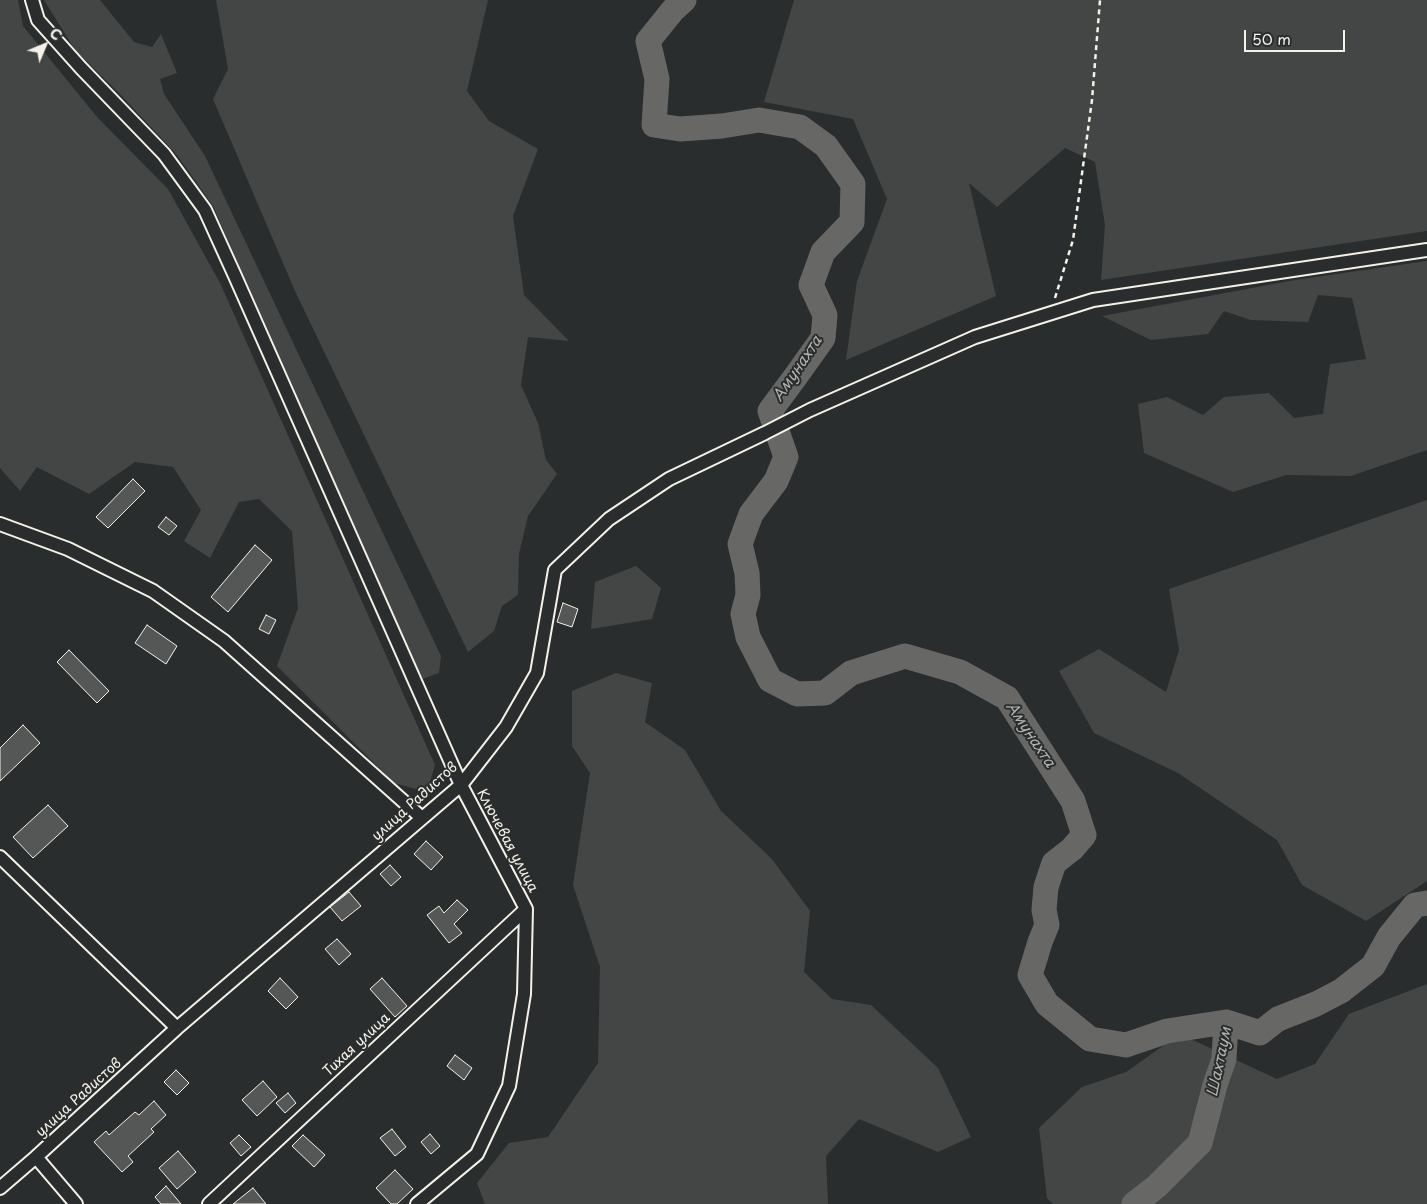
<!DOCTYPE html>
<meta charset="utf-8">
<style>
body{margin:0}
#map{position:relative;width:1427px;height:1204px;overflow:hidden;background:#2a2d2e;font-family:"Playpen Sans",sans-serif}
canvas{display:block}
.north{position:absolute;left:20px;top:20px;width:50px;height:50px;-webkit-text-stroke:4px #2a2d2e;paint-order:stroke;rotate:45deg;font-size:14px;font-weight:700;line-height:20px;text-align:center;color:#f4f1e8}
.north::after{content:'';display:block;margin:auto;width:18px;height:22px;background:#f4f1e8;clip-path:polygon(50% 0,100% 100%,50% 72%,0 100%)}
.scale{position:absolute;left:1244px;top:30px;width:101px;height:22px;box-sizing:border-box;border:2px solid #f4f1e8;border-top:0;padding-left:6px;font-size:15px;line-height:18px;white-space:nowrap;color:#f4f1e8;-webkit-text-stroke:4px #2a2d2e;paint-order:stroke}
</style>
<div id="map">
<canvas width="1427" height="1204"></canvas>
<div class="north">С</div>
<div class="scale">50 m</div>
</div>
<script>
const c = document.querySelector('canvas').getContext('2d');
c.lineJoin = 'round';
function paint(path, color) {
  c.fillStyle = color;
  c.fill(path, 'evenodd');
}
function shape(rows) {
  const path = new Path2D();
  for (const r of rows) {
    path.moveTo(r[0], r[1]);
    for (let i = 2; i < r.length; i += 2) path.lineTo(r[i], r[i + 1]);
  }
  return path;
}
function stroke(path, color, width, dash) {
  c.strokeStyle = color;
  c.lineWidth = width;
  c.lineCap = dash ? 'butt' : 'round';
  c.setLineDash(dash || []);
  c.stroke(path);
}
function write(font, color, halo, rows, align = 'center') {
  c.font = font + ' "Playpen Sans",sans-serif';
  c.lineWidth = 4;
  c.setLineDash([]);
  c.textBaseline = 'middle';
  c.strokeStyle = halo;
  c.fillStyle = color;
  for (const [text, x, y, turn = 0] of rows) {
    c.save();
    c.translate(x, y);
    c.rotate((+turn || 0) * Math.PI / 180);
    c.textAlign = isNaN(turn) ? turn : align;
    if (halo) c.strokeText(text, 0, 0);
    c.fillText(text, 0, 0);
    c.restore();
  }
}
const green = shape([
 [0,0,18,0,23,26,97,117,168,189,220,283,435,765,427,792,394,783,277,666,298,608,292,531,259,499,239,502,210,558,184,541,201,510,173,467,135,462,89,494,37,467,20,491,0,468],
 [44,0,100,0,134,42,152,47,161,34,177,73,160,79,164,94,205,156,441,656,439,673,422,679,213,206,177,155,119,93,75,50],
 [216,0,488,0,467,91,489,121,538,149,513,216,524,295,569,341,528,337,521,385,538,423,546,460,557,474,528,516,519,554,518,595,502,606,494,631,468,652,295,291,213,99,228,69],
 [794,0,1427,0,1427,231,1101,280,1105,225,1095,162,1065,148,997,207,969,183,996,296,846,360,857,281,887,199,853,119,764,102],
 [1427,261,1427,450,1351,476,1286,475,1233,492,1144,453,1138,404,1167,397,1203,415,1224,397,1269,393,1294,418,1323,414,1330,364,1366,359,1352,298,1318,295,1308,322,1251,320,1224,311,1208,334,1151,340,1102,316,1295,280],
 [1427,500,1427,881,1366,921,1302,885,1277,840,1178,773,1094,733,1059,671,1099,649,1166,692,1179,650,1169,589],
 [636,566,661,588,652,619,591,629,595,582],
 [616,673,652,683,645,722,685,750,721,811,772,859,810,911,804,972,832,999,871,1005,938,1068,971,1137,938,1152,859,1119,826,1156,828,1204,485,1204,477,1183,509,1143,548,1137,598,1063,600,967,573,885,590,773,572,746,572,691],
 [1427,984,1427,1204,1053,1204,1047,1198,1039,1128,1082,1087,1126,1072,1180,1034,1277,1079,1315,1064,1349,1014]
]);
const river = shape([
 [684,0,673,10,648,41,657,79,654,125,680,129,722,126,759,120,800,127,826,146,853,184,852,222,823,252,811,285,825,315,823,338,796,376,770,411,786,457,776,481,751,514,740,544,747,573,748,595,743,614,748,637,770,680,797,694,825,693,851,673,905,656,960,672,1007,698,1073,801,1084,835,1072,849,1054,863,1046,887,1044,910,1047,925,1040,942,1030,975,1047,1004,1090,1039,1126,1045,1167,1031,1226,1022,1260,1033,1278,1019,1316,1004,1341,991,1373,966,1389,937,1415,905,1427,903],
 [1134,1204,1157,1186,1200,1143,1215,1085,1224,1059,1226,1022]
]);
const building = shape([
 [133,479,145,491,108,528,96,517,133,479],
 [166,517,177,526,169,535,158,527,166,517],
 [255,545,272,560,228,612,211,597,255,545],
 [563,603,578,609,572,627,557,622,563,603],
 [266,615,276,620,269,634,259,629,266,615],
 [147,625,177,646,166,664,135,643,147,625],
 [69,650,109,691,97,703,57,662,69,650],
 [23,725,40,743,0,781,0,748,23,725],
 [48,805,68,826,33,858,13,837,48,805],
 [426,841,443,857,431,870,414,854,426,841],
 [390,865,401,877,391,886,380,874,390,865],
 [349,892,361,906,342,921,330,907,349,892],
 [457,900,468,910,454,924,462,933,449,943,427,915,439,906,444,913,457,900],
 [337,939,351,954,339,965,325,949,337,939],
 [280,978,298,997,286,1009,268,991,280,978],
 [382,978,407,1006,395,1017,370,989,382,978],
 [455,1055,472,1068,464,1080,447,1066,455,1055],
 [176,1070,189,1083,177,1095,164,1082,176,1070],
 [263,1081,277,1097,257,1116,242,1100,263,1081],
 [288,1093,296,1103,285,1113,276,1103,288,1093],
 [154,1101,166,1115,151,1129,154,1132,128,1156,133,1162,122,1172,94,1142,106,1131,109,1135,135,1112,139,1115,154,1101],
 [392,1129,406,1147,395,1156,380,1138,392,1129],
 [430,1134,440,1146,431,1154,421,1142,430,1134],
 [239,1135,251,1147,241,1156,230,1143,239,1135],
 [303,1135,325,1155,314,1167,292,1146,303,1135],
 [178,1151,196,1172,177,1189,159,1168,178,1151],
 [395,1170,413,1189,397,1204,391,1204,376,1188,395,1170],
 [166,1186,181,1204,161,1204,155,1197,166,1186],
 [253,1188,266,1204,233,1204,253,1188]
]);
const path = shape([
 [1055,298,1073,240,1092,100,1100,0]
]);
const minor = shape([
 [32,0,38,20,81,68,164,154,205,210,235,276,461,785,526,909,524,994,509,1086,477,1154,417,1204],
 [0,524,68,549,153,591,224,641,422,818],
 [0,857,177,1028],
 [36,1157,76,1204],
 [0,1188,36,1157,177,1028,461,785,506,727,537,673,555,570,609,519,669,479,765,433,810,410,975,337,1093,300,1427,250],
 [209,1204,526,909]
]);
const streetNames = [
 ["улица Радистов",415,802,-42],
 ["Ключевая улица",507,841,62],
 ["Тихая улица",357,1045,-43],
 ["улица Радистов",79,1098,-42]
];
const waterNames = [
 ["Амунахта",798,369,-56],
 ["Амунахта",1030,735,56],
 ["Шахтаум",1220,1062,-78]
];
paint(green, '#444645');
stroke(river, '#676866', 25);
paint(building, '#555756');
stroke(building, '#f4f1e8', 1);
stroke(minor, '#f4f1e8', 16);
stroke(path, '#f4f1e8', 2.5, [5, 4]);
stroke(minor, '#2a2d2e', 12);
write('14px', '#f4f1e8', '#2a2d2e', streetNames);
write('italic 15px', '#b5b3ae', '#2a2d2e', waterNames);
</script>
